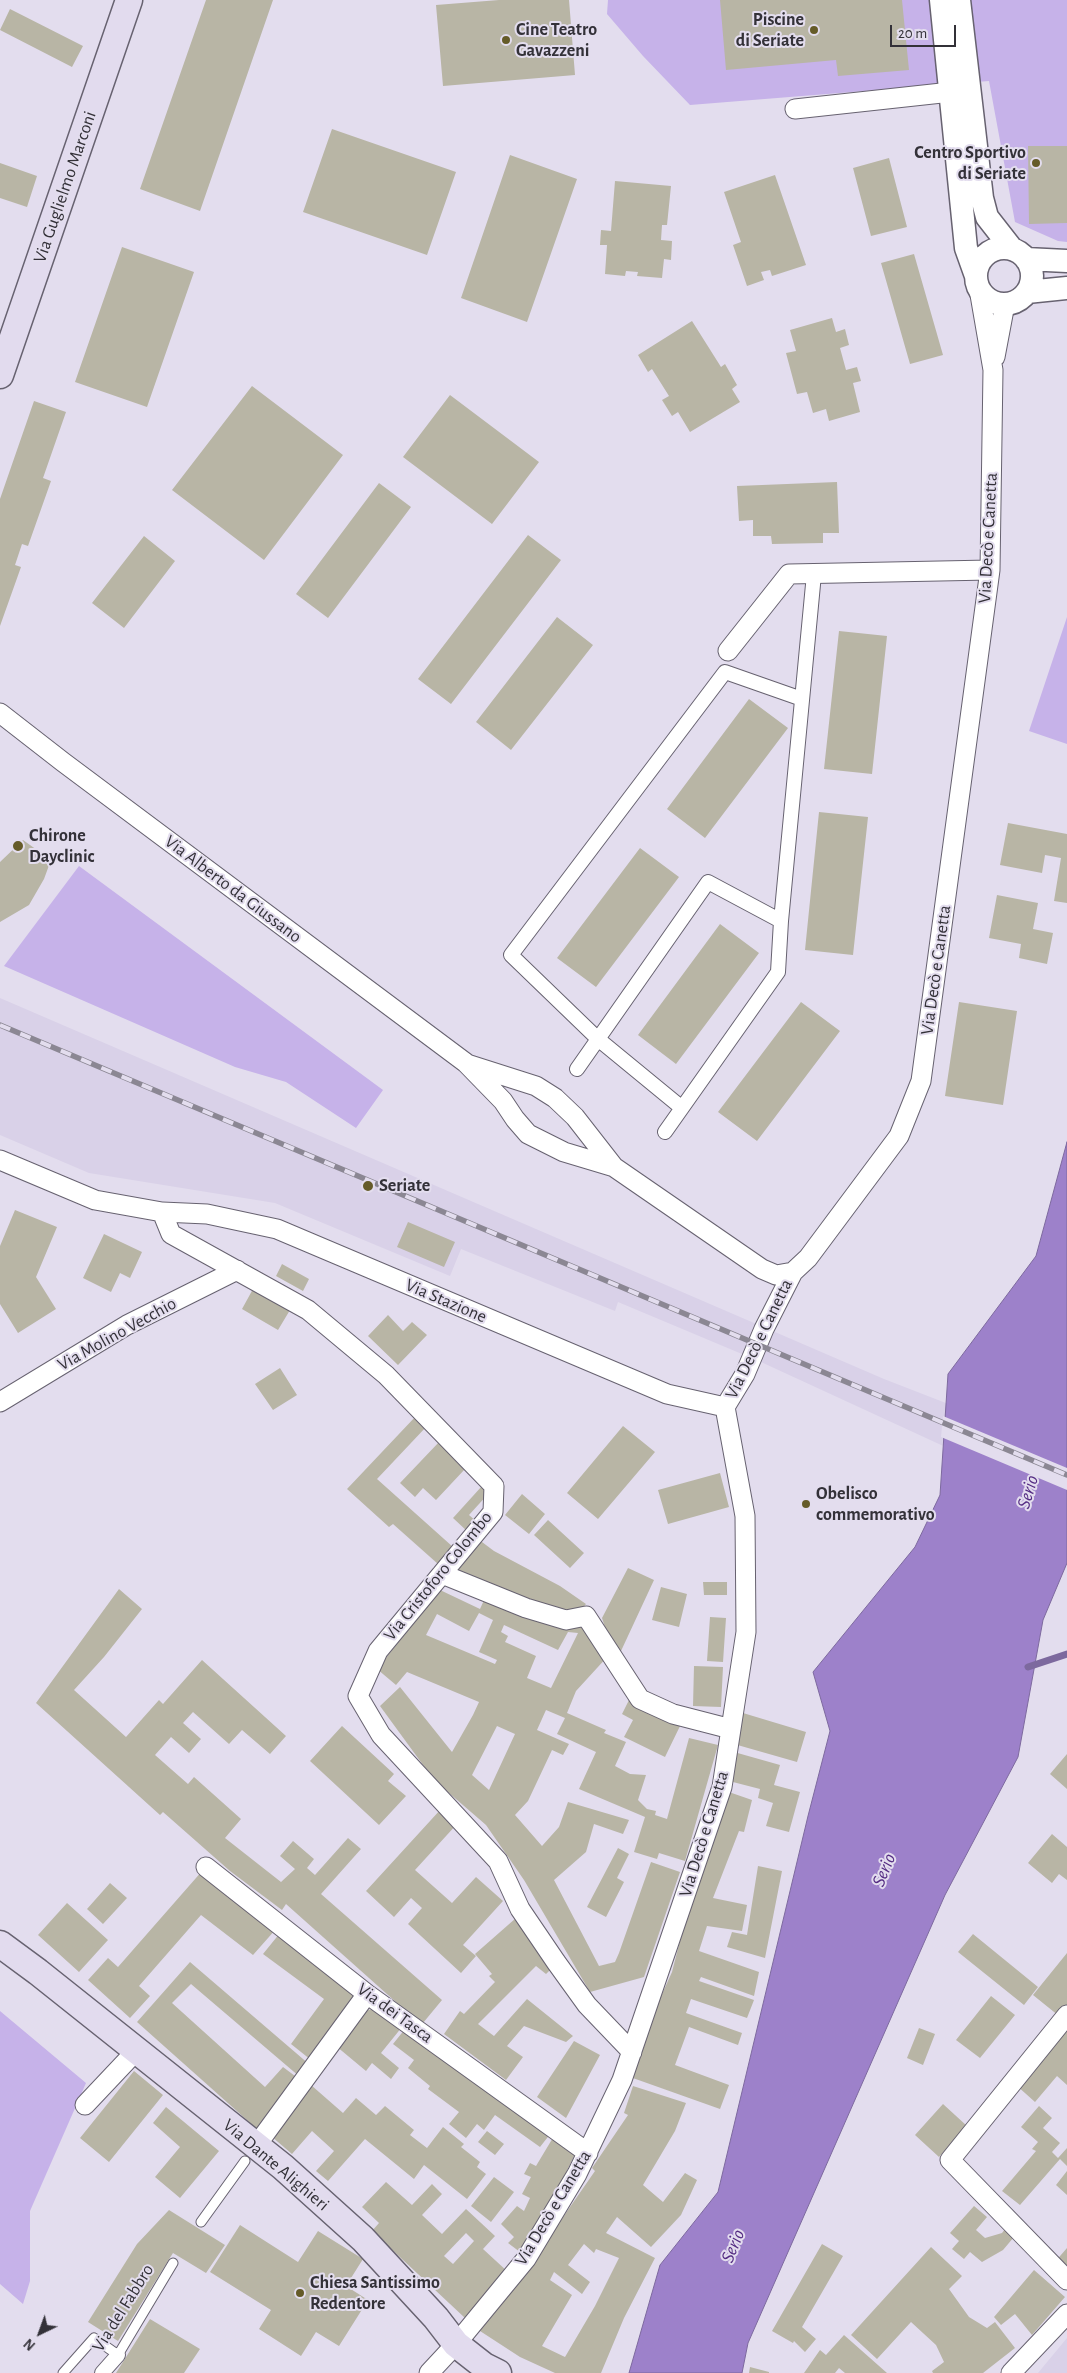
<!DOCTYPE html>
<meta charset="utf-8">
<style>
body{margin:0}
#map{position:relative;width:1067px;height:2373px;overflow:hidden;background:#e3ddee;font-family:"Alegreya Sans",sans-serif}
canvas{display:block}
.north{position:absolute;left:15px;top:2308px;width:50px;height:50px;-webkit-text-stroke:4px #e3ddee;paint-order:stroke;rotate:222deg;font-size:14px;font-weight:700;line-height:20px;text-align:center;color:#333138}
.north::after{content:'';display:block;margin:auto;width:18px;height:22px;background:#333138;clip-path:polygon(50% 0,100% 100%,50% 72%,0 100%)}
.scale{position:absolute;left:890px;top:25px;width:66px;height:22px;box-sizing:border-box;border:2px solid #333138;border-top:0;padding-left:6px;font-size:15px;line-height:18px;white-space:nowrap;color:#333138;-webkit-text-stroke:4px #e3ddee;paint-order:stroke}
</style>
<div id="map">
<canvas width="1067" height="2373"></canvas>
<div class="north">N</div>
<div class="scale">20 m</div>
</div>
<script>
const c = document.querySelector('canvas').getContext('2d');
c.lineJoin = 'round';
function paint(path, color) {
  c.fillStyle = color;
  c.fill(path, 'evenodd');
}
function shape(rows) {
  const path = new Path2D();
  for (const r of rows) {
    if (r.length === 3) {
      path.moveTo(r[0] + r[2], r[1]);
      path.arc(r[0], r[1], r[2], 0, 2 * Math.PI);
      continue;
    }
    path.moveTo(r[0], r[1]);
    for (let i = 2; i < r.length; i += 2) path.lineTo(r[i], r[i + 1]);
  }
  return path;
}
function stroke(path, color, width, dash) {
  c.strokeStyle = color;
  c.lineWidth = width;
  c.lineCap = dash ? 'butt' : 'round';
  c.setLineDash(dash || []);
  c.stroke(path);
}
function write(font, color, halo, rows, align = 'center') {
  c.font = font + ' "Alegreya Sans",sans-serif';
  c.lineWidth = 4;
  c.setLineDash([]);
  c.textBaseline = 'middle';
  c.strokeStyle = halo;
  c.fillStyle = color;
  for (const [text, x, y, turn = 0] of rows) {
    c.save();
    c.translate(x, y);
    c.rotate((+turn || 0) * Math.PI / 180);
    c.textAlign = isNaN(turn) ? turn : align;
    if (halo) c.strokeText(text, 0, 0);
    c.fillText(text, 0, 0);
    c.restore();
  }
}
const built = shape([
 [0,998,884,1379,1067,1450,1067,1503,761,1362,618,1302,615,1311,461,1249,450,1276,275,1203,89,1173,0,1135],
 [1067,2338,1067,2373,1038,2373]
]);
const green = shape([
 [608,0,1067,0,1067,242,1058,241,1015,222,989,81,690,105,643,56,607,14],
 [1067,617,1067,744,1029,731],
 [79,866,383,1090,356,1128,286,1082,235,1067,4,966],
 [0,2011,86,2083,30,2211,30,2281,23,2304,0,2284]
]);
const water = shape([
 [1067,1142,1067,1563,1043,1620,1018,1757,945,1895,748,2343,742,2373,629,2373,660,2265,718,2192,808,1816,830,1731,813,1672,915,1547,940,1495,948,1374,1036,1256,1067,1142]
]);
const pier = shape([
 [943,1416,1067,1468,1067,1490,941,1437]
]);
const stream = shape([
 [1028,1667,1067,1654]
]);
const building = shape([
 [206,0,273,0,200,211,140,189],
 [499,0,569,0,575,75,443,86,436,5],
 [720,0,902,0,909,70,838,76,836,60,726,70],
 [10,9,83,46,72,67,0,30],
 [332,129,456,172,427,255,303,212],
 [1028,146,1067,146,1067,223,1029,224],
 [510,155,577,179,527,322,461,298],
 [889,158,907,227,871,236,853,168],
 [0,163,37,176,27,207,0,198],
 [775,175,806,265,772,276,770,270,761,272,764,280,747,286,733,245,741,242,724,192],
 [615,181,671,186,667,225,662,225,661,240,672,241,671,260,664,259,662,278,637,276,638,272,626,271,625,276,605,274,607,245,600,245,601,230,611,231],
 [122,247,194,272,147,407,75,382],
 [914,254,943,355,910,364,881,263],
 [832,318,836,332,845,329,849,345,840,348,846,370,857,367,861,381,853,383,860,412,829,421,826,409,813,413,807,392,797,394,786,353,796,351,790,330],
 [692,321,721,367,725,364,737,385,732,389,740,402,690,432,678,412,672,416,662,400,669,396,652,369,648,372,638,355],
 [252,386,343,455,264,560,172,490],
 [450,395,539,462,492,524,403,457],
 [34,401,66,412,43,478,51,481,28,546,22,544,15,565,21,567,0,626,0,499],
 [837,482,839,533,823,533,823,543,772,544,771,536,753,536,753,520,739,521,737,486],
 [379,483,411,507,328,618,296,594],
 [528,535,561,560,451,704,418,679],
 [144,536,175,561,124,628,92,603],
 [557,617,593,645,511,750,476,722],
 [839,631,887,636,872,774,824,769],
 [749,699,788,728,705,838,667,809],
 [819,812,868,817,853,955,805,950],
 [1008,823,1067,834,1067,903,1054,901,1061,858,1045,855,1042,873,1000,865],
 [23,840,51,860,44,879,29,905,0,922,0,862],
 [640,848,679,877,596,987,557,958],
 [997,895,1038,903,1033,929,1053,933,1047,964,1019,958,1021,944,989,938],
 [720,924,759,953,676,1064,638,1035],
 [801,1002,840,1031,757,1141,718,1112],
 [959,1002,1017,1011,1003,1105,945,1096],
 [15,1210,57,1227,36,1277,56,1309,18,1333,0,1304,0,1246],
 [408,1222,455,1242,444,1267,397,1247],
 [104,1234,142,1252,130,1278,120,1273,111,1292,83,1278],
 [282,1264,309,1279,303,1291,276,1276],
 [253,1289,290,1310,278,1330,242,1309],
 [388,1315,403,1331,412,1322,427,1335,398,1365,368,1336],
 [280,1368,297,1395,273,1410,255,1384],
 [416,1416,427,1426,377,1479,453,1547,438,1564,393,1524,389,1527,347,1489],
 [623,1426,655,1452,598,1519,567,1493],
 [440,1441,465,1469,436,1500,423,1488,415,1497,400,1483],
 [720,1473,729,1507,668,1524,658,1490],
 [482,1486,489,1493,469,1515,477,1522,468,1532,453,1518],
 [522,1494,545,1514,529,1534,505,1515],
 [548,1520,584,1553,570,1568,534,1535],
 [478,1539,494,1551,560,1586,586,1604,574,1618,453,1570],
 [628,1568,654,1580,621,1651,611,1646,602,1618],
 [703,1582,727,1582,727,1595,704,1595],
 [661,1587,687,1594,679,1627,652,1620],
 [119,1589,142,1609,104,1657,74,1690,126,1737,159,1700,163,1704,202,1660,286,1736,270,1754,242,1730,229,1744,193,1712,183,1723,201,1739,189,1753,171,1737,155,1755,188,1784,194,1777,241,1819,225,1838,281,1882,295,1869,280,1856,293,1841,314,1859,307,1868,315,1875,348,1838,361,1849,321,1894,442,2000,423,2023,397,2003,286,1904,282,1910,230,1871,163,1812,160,1815,36,1703],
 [440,1590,480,1609,485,1598,552,1622,581,1627,608,1656,576,1691,567,1713,606,1730,604,1733,626,1742,615,1766,630,1774,646,1775,638,1800,647,1809,656,1811,655,1815,667,1819,689,1738,718,1745,685,1861,659,1853,657,1859,634,1852,645,1817,579,1789,596,1752,557,1734,565,1718,546,1710,537,1730,569,1744,563,1755,552,1750,528,1801,515,1815,542,1846,559,1827,568,1802,629,1820,623,1834,594,1824,586,1852,554,1880,599,1966,615,1962,619,1953,651,1862,680,1872,644,1977,590,1992,524,1880,486,1825,434,1780,380,1706,400,1687,452,1752,473,1715,479,1702,407,1672,396,1685,377,1669],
 [479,1613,493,1620,479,1652,497,1660,495,1664,426,1635,437,1614,469,1631],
 [504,1625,558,1650,568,1632,578,1633,551,1688,527,1678,536,1656,505,1642,508,1636,501,1632],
 [497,1726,515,1734,489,1790,472,1775],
 [710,1617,726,1618,723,1662,707,1661],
 [694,1666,723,1667,721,1707,693,1706],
 [629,1700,681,1724,665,1757,624,1737,633,1720,622,1714],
 [743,1713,806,1732,797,1762,734,1744],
 [342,1726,394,1774,388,1781,406,1796,379,1825,310,1761],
 [734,1752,780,1765,774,1785,800,1792,789,1832,766,1826,773,1803,758,1798,760,1789,729,1781],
 [1067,1754,1067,1789,1050,1774],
 [726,1791,752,1800,744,1832,739,1831,713,1898,747,1905,742,1931,707,1926,699,1951,759,1972,754,1996,701,1977,699,1981,754,2000,747,2018,691,1999,686,2013,742,2033,738,2045,689,2027,675,2065,729,2085,720,2109,630,2077,653,2014,672,1972,685,1921],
 [441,1809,457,1824,415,1870,452,1903,476,1877,503,1901,463,1945,476,1956,461,1973,408,1924,422,1908,411,1898,394,1917,366,1891],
 [1052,1834,1067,1847,1067,1880,1059,1874,1052,1883,1028,1863],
 [618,1848,629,1854,617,1878,624,1882,606,1917,587,1907],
 [758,1866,782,1871,765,1958,727,1947,732,1932,747,1935],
 [203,1870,276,1929,253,1955,201,1915,139,1986,150,1996,130,2018,88,1980,108,1958,118,1967],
 [110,1883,127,1898,103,1924,87,1909],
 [67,1903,108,1940,79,1972,38,1935],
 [516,1918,553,1967,546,1974,536,1966,478,2024,494,2036,527,1999,573,2036,566,2042,524,2026,507,2046,523,2057,506,2080,444,2034,460,2011,464,2014,495,1982,489,1976,492,1974,475,1954],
 [280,1933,360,1994,311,2060,291,2044,324,1999,263,1954],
 [973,1934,1038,1987,1024,2005,958,1952],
 [1067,1953,1067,2006,1059,2016,1033,1995],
 [190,1962,310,2065,300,2077,191,1984,172,2003,265,2087,283,2067,299,2079,257,2129,137,2022],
 [991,1996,1015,2015,980,2058,956,2040],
 [373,2009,402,2027,381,2053,399,2068,391,2079,372,2063,366,2071,336,2046,364,2011],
 [1067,2026,1067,2085,1057,2076,1035,2102,1016,2085],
 [919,2028,935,2034,923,2065,907,2058],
 [405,2029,551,2133,540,2147,495,2115,484,2130,477,2124,466,2138,449,2124,459,2112,428,2089,430,2086,408,2068,414,2060,393,2044],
 [574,2041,600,2055,566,2118,537,2097],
 [134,2071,163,2095,109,2162,80,2138],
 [311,2085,343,2113,356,2098,376,2115,385,2106,414,2130,410,2135,427,2148,443,2127,464,2144,461,2147,480,2162,477,2167,486,2174,467,2199,424,2165,414,2179,365,2139,328,2181,316,2171,334,2151,312,2131,292,2154,271,2136],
 [633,2086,686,2103,675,2131,643,2185,663,2202,685,2173,697,2180,681,2215,651,2247,617,2217,606,2233,655,2258,624,2318,601,2373,555,2373,520,2357,480,2331,498,2304,536,2256,595,2171,592,2168,628,2115,624,2113],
 [584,2244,594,2253,596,2249,619,2258,595,2306,565,2357,542,2346,572,2295,550,2280,554,2272,582,2294,590,2282,568,2265],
 [943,2104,967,2126,939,2157,915,2135],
 [1039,2106,1052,2118,1043,2128,1060,2143,1052,2152,1058,2158,1067,2148,1067,2166,1060,2159,1020,2205,1002,2191,1036,2151,1032,2149,1038,2142,1021,2127],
 [166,2107,219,2151,180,2198,155,2177,180,2147,153,2123],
 [487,2131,504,2144,495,2155,478,2142],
 [554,2136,576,2152,562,2181,520,2252,508,2243,514,2237,501,2224,517,2206,524,2211,530,2198,522,2194,531,2177,524,2174,530,2163,536,2166],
 [1067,2171,1067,2195,1056,2185],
 [494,2177,514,2192,491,2222,471,2206],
 [386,2182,412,2205,432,2184,442,2194,422,2215,442,2234,466,2209,495,2236,483,2249,508,2272,465,2318,372,2231,379,2223,362,2207],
 [466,2233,474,2241,453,2264,444,2256],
 [974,2206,987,2217,976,2230,985,2238,1002,2233,1005,2229,1014,2237,1003,2250,982,2262,970,2252,964,2259,952,2249,959,2241,950,2233],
 [169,2210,225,2245,206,2273,173,2253,118,2341,88,2322,137,2244],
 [240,2225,298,2262,318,2231,363,2259,346,2286,368,2300,339,2346,316,2332,301,2356,259,2329,271,2310,210,2272],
 [822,2244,843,2256,802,2327,816,2339,805,2352,794,2341,793,2343,772,2331],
 [931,2247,962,2276,949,2289,969,2317,987,2328,995,2322,1015,2348,983,2373,933,2373,932,2371,944,2362,936,2345,911,2322,877,2359,851,2335],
 [1067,2248,1067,2274,1054,2263],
 [1034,2270,1065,2297,1032,2335,1015,2314,1001,2325,994,2317],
 [150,2319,200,2349,184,2373,116,2373],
 [844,2335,887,2373,845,2373,839,2368,835,2373,804,2373,820,2350,826,2355],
 [750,2367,769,2372,769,2373,749,2373]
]);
const service = shape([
 [201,2222,245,2161],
 [63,2373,94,2338,118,2355,173,2263]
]);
const pedestrian = shape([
 [577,1069,708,882,781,921],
 [682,1108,598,1039,511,955,725,672,802,699],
 [665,1132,778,972,781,921,814,574],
 [102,2373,118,2355]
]);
const minor = shape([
 [795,109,951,92],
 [995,357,1005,304],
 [728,651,789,574,990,570],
 [0,713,63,762,466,1063,503,1101,515,1119,528,1134,564,1152,614,1167,762,1269,776,1275,793,1272],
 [467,1064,536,1086,555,1098,575,1117,614,1167],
 [0,1160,95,1200,162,1212,171,1234,308,1310,386,1375,494,1486,493,1512,378,1651,358,1696,381,1735,498,1861,520,1909,556,1962,587,2005,632,2052],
 [162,1212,207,1214,277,1229,667,1394,725,1407],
 [0,1402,127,1325,237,1270],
 [442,1574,526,1608,566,1620,586,1616,640,1699,673,1714,731,1729],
 [206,1867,367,1994,588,2153],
 [1067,2015,950,2160,1067,2280],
 [85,2105,136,2051],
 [256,2146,367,1994],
 [429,2373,456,2344,526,2259,577,2174,622,2080,722,1787,746,1632,745,1516,725,1407,745,1374,764,1329,793,1272,808,1258,899,1136,921,1081,990,570,993,370,979,289],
 [1011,2373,1067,2314]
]);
const tertiary = shape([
 [941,0,966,248,976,276],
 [959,0,982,198,987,217,1012,249],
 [1004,276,28],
 [1026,259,1067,261],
 [1027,292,1067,288]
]);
const secondary = shape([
 [0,375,129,0],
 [0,1944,38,1972,283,2167,363,2239,436,2318,456,2344,484,2366,498,2373]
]);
const rail = shape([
 [0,1025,1067,1475]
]);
const markers = [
 [814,30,5,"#655b28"],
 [506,40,5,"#655b28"],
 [1036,163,5,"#655b28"],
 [18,846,6,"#655b28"],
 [368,1186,6,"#655b28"],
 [806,1504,5,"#655b28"],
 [300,2293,5,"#655b28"]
];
const poiNames = [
 ["Piscine",804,20,"right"],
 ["di Seriate",804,41,"right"],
 ["Cine Teatro",516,30],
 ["Gavazzeni",516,51],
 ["Centro Sportivo",1026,153,"right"],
 ["di Seriate",1026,174,"right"],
 ["Chirone",29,836],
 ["Dayclinic",29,857],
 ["Seriate",379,1186],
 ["Obelisco",816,1494],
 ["commemorativo",816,1515],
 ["Chiesa Santissimo",310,2283],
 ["Redentore",310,2304]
];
const streetNames = [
 ["Via Guglielmo Marconi",65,187,-71],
 ["Via Decò e Canetta",988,538,-87],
 ["Via Alberto da Giussano",233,889,37],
 ["Via Decò e Canetta",936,970,-82],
 ["Via Stazione",446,1301,23],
 ["Via Molino Vecchio",117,1334,-29],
 ["Via Decò e Canetta",759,1339,-64],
 ["Via Cristoforo Colombo",438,1576,-51],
 ["Via Decò e Canetta",704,1834,-73],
 ["Via dei Tasca",395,2013,36],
 ["Via Dante Alighieri",276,2165,40],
 ["Via Decò e Canetta",553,2208,-59],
 ["Via del Fabbro",123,2308,-58]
];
const waterNames = [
 ["Serio",1028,1492,-73],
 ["Serio",884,1870,-68],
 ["Serio",733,2246,-68]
];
paint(built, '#d9d1e8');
paint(green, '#c6b2e9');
paint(water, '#9d81ca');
stroke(water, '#7d699e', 1);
paint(pier, '#e3ddee');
stroke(stream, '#7d699e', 7);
paint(building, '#b8b5a5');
stroke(service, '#676270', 11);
stroke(pedestrian, '#676270', 16);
stroke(minor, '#676270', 21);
stroke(tertiary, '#676270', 25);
stroke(secondary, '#676270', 29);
stroke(service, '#fff', 9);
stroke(pedestrian, '#fff', 14);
stroke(minor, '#fff', 19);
stroke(tertiary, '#fff', 22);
stroke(secondary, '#e2dbee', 26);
stroke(rail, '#8b8793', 5.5);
stroke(rail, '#e3ddee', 4, [11]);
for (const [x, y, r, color] of markers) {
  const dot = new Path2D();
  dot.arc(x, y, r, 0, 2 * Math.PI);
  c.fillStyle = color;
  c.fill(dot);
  stroke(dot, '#e3ddee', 2);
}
write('bold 18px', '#333138', '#e3ddee', poiNames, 'left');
write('18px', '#333138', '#e3ddee', streetNames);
write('italic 19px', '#542c83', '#e3ddee', waterNames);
</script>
